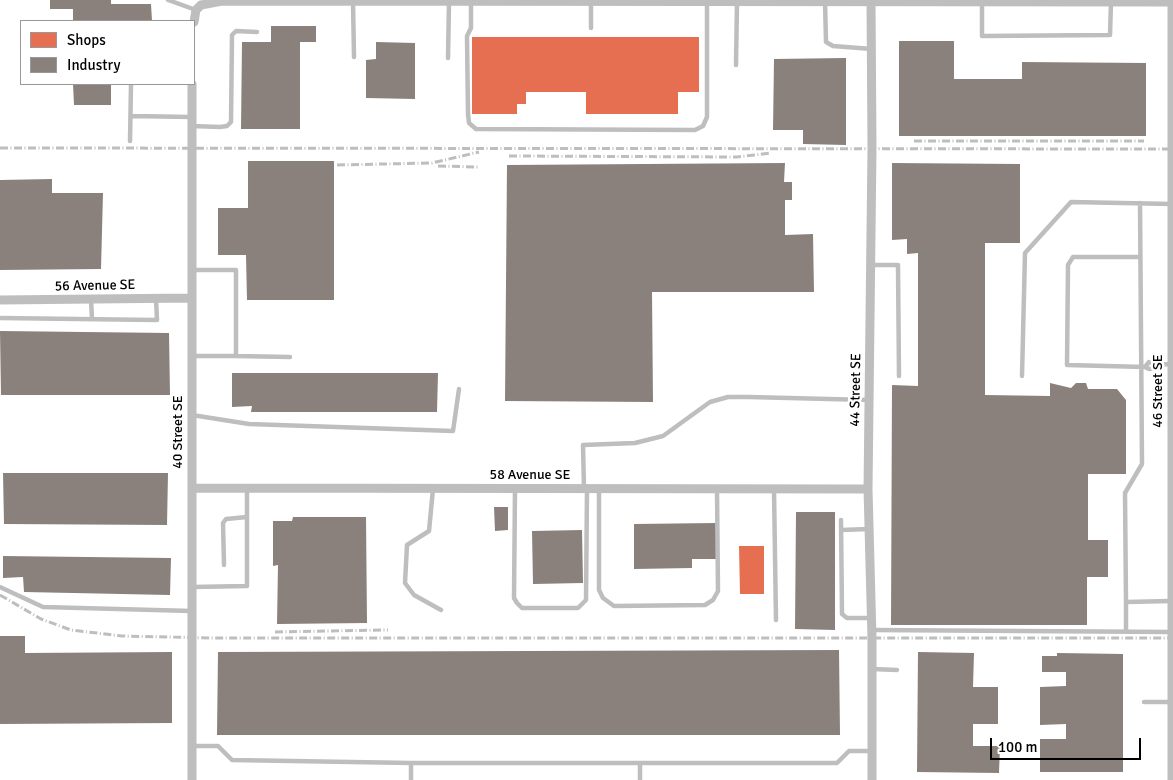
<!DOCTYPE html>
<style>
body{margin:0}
#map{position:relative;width:1173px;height:780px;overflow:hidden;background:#fff;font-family:Signika,sans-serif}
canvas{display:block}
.legend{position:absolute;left:20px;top:20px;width:175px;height:65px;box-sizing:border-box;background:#fff;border:1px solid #999;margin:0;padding:6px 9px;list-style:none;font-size:15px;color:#000}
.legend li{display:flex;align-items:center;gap:10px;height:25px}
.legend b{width:25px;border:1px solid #999}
.scale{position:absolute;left:990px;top:738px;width:151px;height:22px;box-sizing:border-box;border:2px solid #000;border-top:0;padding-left:6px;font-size:15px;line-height:18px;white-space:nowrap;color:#000;-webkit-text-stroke:4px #fff;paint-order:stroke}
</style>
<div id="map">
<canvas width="1173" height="780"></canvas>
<ul class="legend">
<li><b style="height:14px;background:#e76f51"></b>Shops</li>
<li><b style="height:14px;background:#8a817c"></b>Industry</li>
</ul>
<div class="scale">100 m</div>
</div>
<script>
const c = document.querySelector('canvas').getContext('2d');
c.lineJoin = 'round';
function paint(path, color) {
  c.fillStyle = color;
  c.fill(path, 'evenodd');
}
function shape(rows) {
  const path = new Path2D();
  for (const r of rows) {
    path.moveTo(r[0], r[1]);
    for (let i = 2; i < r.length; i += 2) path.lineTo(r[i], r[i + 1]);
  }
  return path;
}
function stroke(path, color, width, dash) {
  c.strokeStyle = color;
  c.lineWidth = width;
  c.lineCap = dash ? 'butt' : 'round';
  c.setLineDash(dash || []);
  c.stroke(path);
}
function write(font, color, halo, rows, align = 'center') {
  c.font = font + ' Signika,sans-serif';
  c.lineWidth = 5;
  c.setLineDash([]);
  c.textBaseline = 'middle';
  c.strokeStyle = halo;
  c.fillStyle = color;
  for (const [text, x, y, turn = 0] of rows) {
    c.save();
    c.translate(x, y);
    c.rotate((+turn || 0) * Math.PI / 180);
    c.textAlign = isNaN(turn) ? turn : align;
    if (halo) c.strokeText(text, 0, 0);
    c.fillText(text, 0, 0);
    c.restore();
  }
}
const shops = shape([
 [472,37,699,37,699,92,678,92,678,114,586,114,586,92,526,92,526,104,517,104,517,114,472,114],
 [739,546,764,546,764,594,740,594]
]);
const industry = shape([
 [50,0,111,0,111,4,151,4,152,21,73,21,73,9,50,9],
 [271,26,316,26,316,42,300,42,300,129,241,129,242,42,271,42],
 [899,41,954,41,954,79,1022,79,1022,62,1146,63,1146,136,899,136],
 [376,42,415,43,415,99,366,98,366,60,376,59],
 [846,58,846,145,803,144,803,130,773,130,774,59],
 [73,84,111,84,111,105,74,105],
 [248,161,334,161,334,300,247,300,246,255,218,255,218,208,248,208],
 [785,163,784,182,792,182,792,200,785,200,785,235,813,234,814,292,652,292,653,402,505,401,507,165],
 [892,163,1020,164,1020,243,985,243,985,395,1050,396,1050,383,1071,388,1076,383,1086,383,1088,389,1117,389,1126,400,1126,474,1088,474,1088,540,1108,540,1108,577,1087,577,1087,625,891,625,892,385,918,386,918,253,907,254,907,239,892,240],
 [52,179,52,193,103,193,101,269,0,270,0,180],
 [0,331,169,333,170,395,1,395],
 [232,373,438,373,437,412,251,412,252,406,232,407],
 [3,473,168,473,167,525,4,524],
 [494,507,508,507,508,530,495,531],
 [796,512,835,512,835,630,795,629],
 [293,517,366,517,367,623,277,624,278,565,273,566,273,521,292,521],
 [716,523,716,559,692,559,692,568,634,569,634,524],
 [582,530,583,583,533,584,532,531],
 [3,556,171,558,170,595,24,592,23,577,3,578],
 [0,636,25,636,25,653,172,652,172,723,0,724],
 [839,650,840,735,217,735,218,652],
 [918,652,974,653,973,687,998,687,998,724,973,724,973,746,1000,746,999,773,917,772],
 [1057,653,1123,654,1123,772,1040,772,1040,739,1066,739,1066,724,1040,725,1040,687,1066,686,1066,672,1042,672,1042,656,1057,656]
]);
const lane = shape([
 [168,0,196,10],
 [353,1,354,57],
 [471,1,471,28,467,36,468,114,469,123,476,129,695,130,703,126,707,117,707,2],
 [825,1,826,42,833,46,872,49],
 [982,3,982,36,1110,35,1111,2],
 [591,28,591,1],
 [448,58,449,1],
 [736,65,737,2],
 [131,116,192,117],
 [192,126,220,127,227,126,231,122,232,35,236,31,257,32],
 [130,141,131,84],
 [1140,203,1142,464,1125,493,1126,602,1171,601],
 [1140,257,1073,257,1068,265,1067,365,1145,367,1149,369,1154,368,1156,365],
 [871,265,898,265,899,376],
 [192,270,236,270,236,356,192,356],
 [91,299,92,319],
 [0,318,157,320,156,299],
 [236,356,290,357],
 [1145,367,1149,362,1156,365,1171,364],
 [1022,376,1025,253,1071,202,1172,204],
 [192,415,249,424,453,431,459,389],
 [433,489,429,531,407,545,405,583,414,595,441,610],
 [515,489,514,598,517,603,522,608,578,608,586,600,587,489],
 [584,489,583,445,635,443,663,436,710,402,728,397,749,397,869,400],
 [599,489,599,590,603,598,614,606,705,605,713,600,718,591,717,490],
 [774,490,776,620],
 [841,520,842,614,847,618,872,618],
 [841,530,869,529],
 [224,565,223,523,226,519,247,517],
 [0,587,43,607,192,611],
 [192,587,247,586,247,490],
 [872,630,1171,632],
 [1126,631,1126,602],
 [872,669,897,670],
 [1144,702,1172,702],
 [192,746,218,746,232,760,411,763,837,763,849,751,872,751],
 [411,763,411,780],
 [640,764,640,780]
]);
const street = shape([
 [871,0,872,148,868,489,872,638,872,780],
 [1172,2,1172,780],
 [194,22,196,10,201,5,222,1,1173,2],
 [0,300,191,298],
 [192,488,868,489],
 [192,780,192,84]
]);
const rail = shape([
 [914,141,1144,141],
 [0,148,1173,149],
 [509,156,737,157,771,153],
 [337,165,432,163,479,152],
 [438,166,478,167],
 [0,595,41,619,71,630,122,636,213,638,1173,638],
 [275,632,388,630]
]);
const streetNames = [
 ["56 Avenue SE",95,286,-1],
 ["44 Street SE",856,390,-89],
 ["46 Street SE",1158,391,-90],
 ["40 Street SE",178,432,-90],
 ["58 Avenue SE",530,475]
];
paint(shops, '#e76f51');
paint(industry, '#8a817c');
stroke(lane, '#bebebe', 4.5);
stroke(street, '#bebebe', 9);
stroke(rail, '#bebebe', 3, [8, 2.5, 1, 2.5]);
write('14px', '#000', '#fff', streetNames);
</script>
